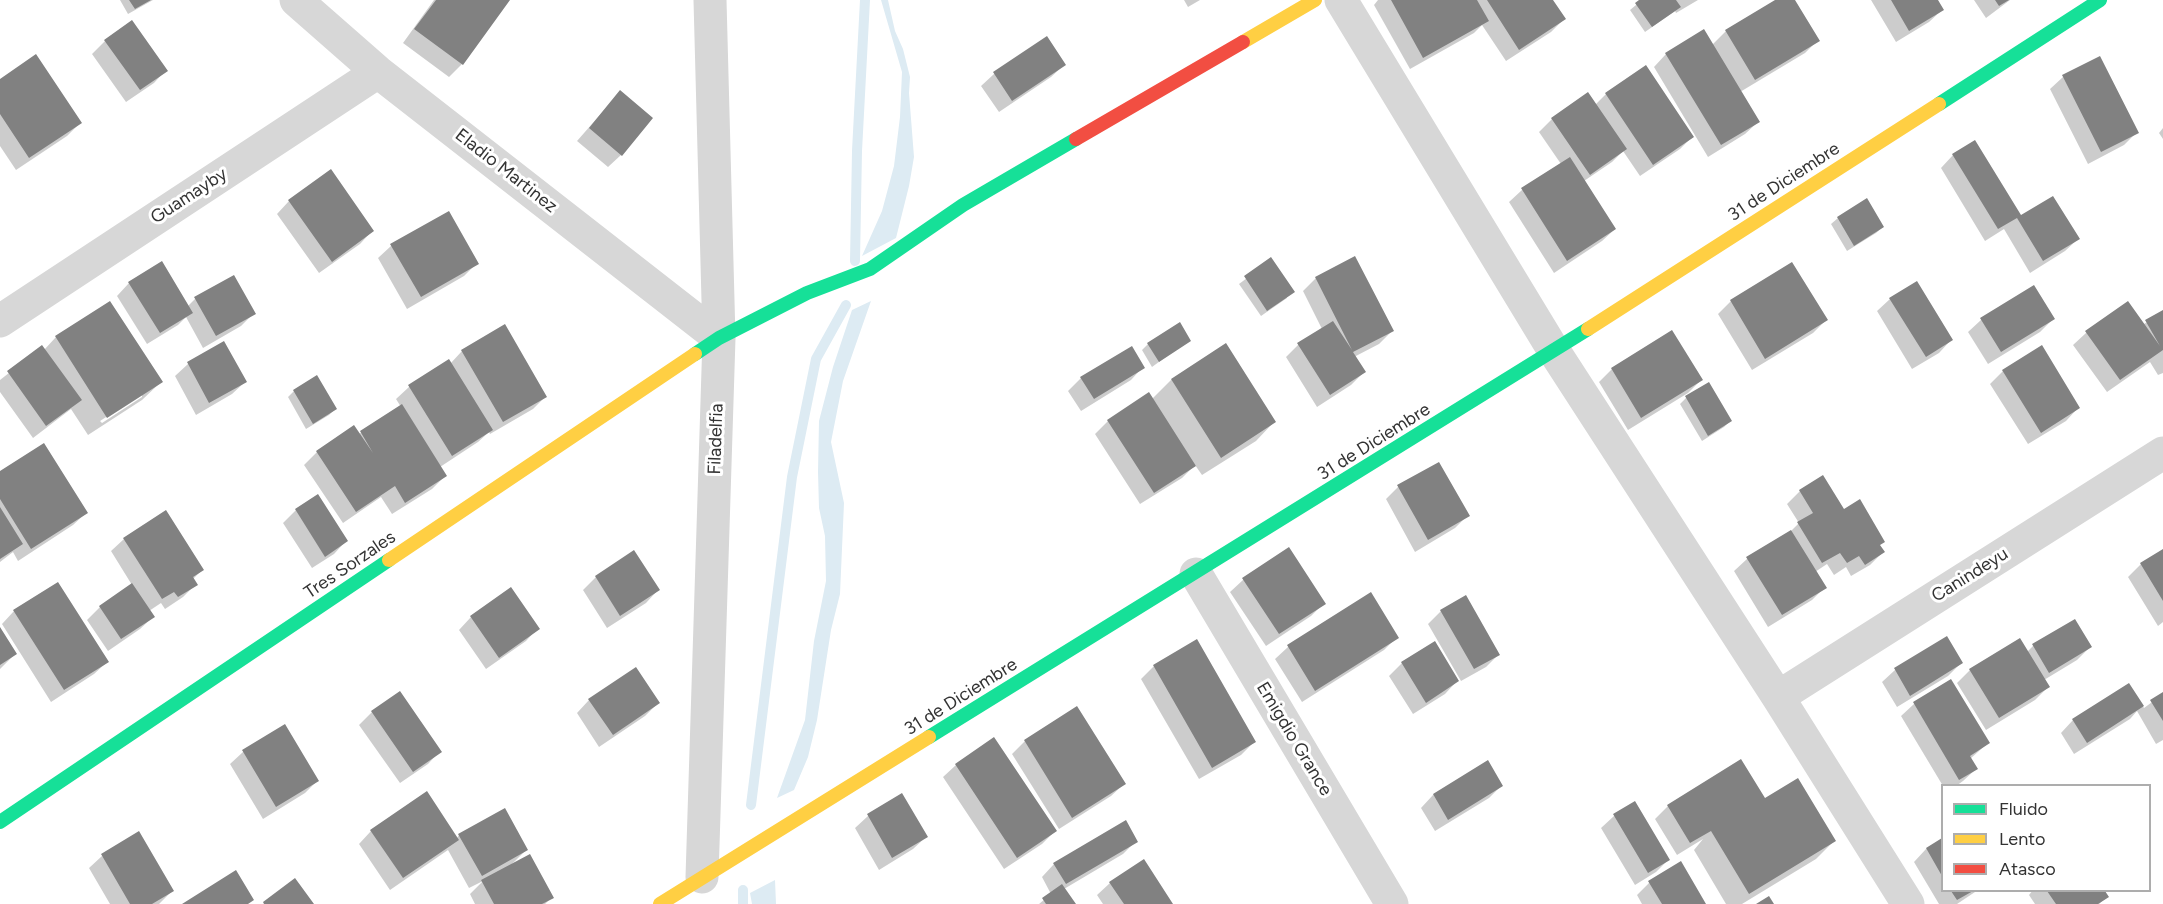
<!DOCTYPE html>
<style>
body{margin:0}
#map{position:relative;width:2163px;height:904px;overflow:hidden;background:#fff;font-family:Figtree,sans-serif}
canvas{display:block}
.legend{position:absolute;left:1941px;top:784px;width:210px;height:108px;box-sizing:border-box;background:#fff;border:2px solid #adadad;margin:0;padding:8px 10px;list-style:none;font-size:18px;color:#333}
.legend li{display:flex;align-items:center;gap:12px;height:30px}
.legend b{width:30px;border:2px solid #adadad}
</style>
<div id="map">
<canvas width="2163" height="904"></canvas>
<ul class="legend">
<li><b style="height:8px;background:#16e098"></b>Fluido</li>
<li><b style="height:8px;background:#ffcf43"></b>Lento</li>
<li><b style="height:8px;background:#f24e42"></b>Atasco</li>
</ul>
</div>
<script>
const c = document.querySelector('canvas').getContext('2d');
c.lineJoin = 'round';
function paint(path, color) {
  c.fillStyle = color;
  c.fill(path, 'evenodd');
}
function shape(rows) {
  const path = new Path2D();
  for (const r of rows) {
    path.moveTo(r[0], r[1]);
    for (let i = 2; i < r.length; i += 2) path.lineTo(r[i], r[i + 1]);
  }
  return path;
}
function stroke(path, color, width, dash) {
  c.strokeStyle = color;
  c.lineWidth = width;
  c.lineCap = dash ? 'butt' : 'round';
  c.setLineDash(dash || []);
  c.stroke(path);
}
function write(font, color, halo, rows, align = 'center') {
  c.font = font + ' Figtree,sans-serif';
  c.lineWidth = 6;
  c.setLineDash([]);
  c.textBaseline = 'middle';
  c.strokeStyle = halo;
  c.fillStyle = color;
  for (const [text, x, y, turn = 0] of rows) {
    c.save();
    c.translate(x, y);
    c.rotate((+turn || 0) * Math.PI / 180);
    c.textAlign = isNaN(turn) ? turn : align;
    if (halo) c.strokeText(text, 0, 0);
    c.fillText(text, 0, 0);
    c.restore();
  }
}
const water = shape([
 [881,0,888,0,895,31,903,49,910,77,909,93,914,157,909,186,896,238,862,256,882,211,894,166,900,117,902,72],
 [871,301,843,381,831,442,844,503,840,594,831,630,817,720,808,757,794,790,777,798,805,720,814,641,826,581,825,536,819,508,818,472,819,421,833,367,852,310],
 [775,880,776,904,752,904,750,893]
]);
const shadow = shape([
 [120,0,153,0,128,14],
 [434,0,508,0,462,64,449,77,403,43],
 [1184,0,1200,0,1188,7],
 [1378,0,1552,0,1564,19,1551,32,1506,61,1482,25,1474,33,1410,69,1374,5],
 [1642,0,1698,0,1676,13,1675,11,1645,32,1630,10],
 [1778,0,1794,0,1818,40,1805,53,1740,92,1758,122,1745,134,1708,157,1654,67,1666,54,1712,45,1726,31],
 [1871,0,1936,0,1942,10,1929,22,1896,42],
 [1974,0,2010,0,1986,18],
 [105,41,166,70,154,83,126,102,92,54],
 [1064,65,1051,77,999,112,981,86,994,74],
 [2063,77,2137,132,2124,145,2088,164,2050,89],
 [0,80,80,123,67,136,16,170,0,146],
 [620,92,621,155,608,167,577,141],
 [1606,94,1692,137,1680,149,1640,176,1623,151,1612,162,1584,181,1615,229,1602,241,1554,273,1509,202,1522,190,1561,164,1539,132,1552,119,1595,105],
 [2163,128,2163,139,2159,133],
 [1953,155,2021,217,2078,239,2065,251,2030,273,2004,229,1985,241,1941,168],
 [289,201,372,231,360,244,319,273,277,214],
 [1867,201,1883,227,1876,233,1847,251,1831,224,1838,218],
 [391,246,477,263,464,276,407,309,378,258],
 [1271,260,1287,298,1261,316,1239,284],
 [1792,264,1826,320,1813,333,1752,370,1718,314,1731,301],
 [1316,278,1392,331,1379,344,1354,357,1364,372,1351,385,1317,407,1286,357,1298,345,1322,329,1303,291],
 [129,283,187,307,195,299,254,313,241,326,203,348,186,317,178,325,147,344,117,296],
 [2033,287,2053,319,2040,332,1988,364,1968,332,1981,320],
 [1890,299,1951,340,1939,353,1912,369,1877,311],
 [2128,303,2144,324,2163,312,2163,373,2158,375,2150,362,2107,392,2073,345,2086,333],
 [504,326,545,397,533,409,490,434,489,432,478,442,440,467,445,476,432,489,392,514,381,497,343,523,304,465,317,452,359,434,401,407,396,399,409,387,448,361,450,364,462,351],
 [56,337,161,382,142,400,88,435,71,409,33,438,0,392,0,380,42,347,44,350],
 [142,394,142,397,102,423,100,421],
 [1189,340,1152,367,1142,350,1148,344],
 [224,343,245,382,232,394,196,415,175,376,188,364],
 [1225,345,1274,422,1256,441,1202,475,1195,465,1182,478,1140,504,1095,434,1108,421,1152,399,1171,380],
 [1143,367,1131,380,1081,411,1068,391,1081,378],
 [1612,369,1701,380,1688,393,1628,430,1599,382],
 [2003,371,2078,408,2066,421,2028,444,1990,384],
 [1708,384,1730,421,1724,427,1702,441,1680,404,1686,398],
 [294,391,335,409,329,415,306,429,288,397],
 [0,472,86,513,73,525,18,561,13,552,0,562],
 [1398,487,1468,515,1455,528,1415,552,1386,499],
 [1800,491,1844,511,1879,546,1883,552,1870,565,1851,576,1846,567,1834,575,1827,564,1815,572,1825,587,1812,600,1768,627,1734,571,1747,559,1788,534,1799,523,1787,504],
 [318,496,346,541,334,554,312,568,283,523,296,510],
 [124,539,202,570,193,579,196,584,183,597,165,609,161,603,149,611,153,617,140,629,108,651,87,620,100,607,132,585,111,551],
 [1288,550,1324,603,1311,616,1266,646,1230,592,1243,580],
 [2163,551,2163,622,2158,626,2128,577,2141,564],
 [634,552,658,590,646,603,607,628,583,590,596,577],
 [1370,594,1397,637,1384,650,1302,702,1275,659,1288,647],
 [14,611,107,662,94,674,51,702,2,624],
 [1441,611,1498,655,1486,667,1461,681,1428,624],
 [471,617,538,628,526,641,486,669,459,630],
 [2075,621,2090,647,2077,660,2044,680,2048,687,2035,700,1986,730,1957,683,1970,670,2027,652,2033,646],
 [0,630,15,654,0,669],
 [1946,638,1961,663,1948,676,1897,707,1882,682,1895,670],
 [1402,663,1457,681,1445,694,1413,714,1389,676],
 [1154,666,1254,742,1241,755,1199,779,1141,679],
 [1951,681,1988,743,1970,759,1976,769,1963,781,1956,786,1943,786,1901,716,1914,704],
 [2129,685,2144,708,2163,694,2163,740,2156,744,2137,711,2130,719,2074,754,2061,733,2073,720],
 [589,700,658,703,645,716,599,747,577,713],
 [1076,708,1124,784,1111,796,1059,829,1012,754,1025,741],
 [372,712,440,751,428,764,400,783,359,725],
 [284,726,317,781,305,793,263,819,230,764,243,752],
 [1487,762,1501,786,1489,798,1435,831,1421,808,1433,795],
 [956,765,1055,831,1042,844,1004,869,943,777],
 [902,795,926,837,913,849,879,870,855,828,868,816],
 [1764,800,1834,841,1816,859,1742,904,1726,904,1694,850,1703,839,1677,855,1655,819,1668,806],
 [1634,803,1668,860,1656,872,1635,885,1601,828,1614,816],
 [371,831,457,838,459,835,526,850,511,865,552,897,545,904,475,904,470,894,483,881,469,888,448,850,390,890,359,844],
 [1942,840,1942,890,1978,890,1957,904,1939,904,1914,862,1926,849],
 [1136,841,1123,854,1064,889,1074,904,1039,904,1051,894,1042,877,1054,864],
 [102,856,172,891,159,904,110,904,89,868],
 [1110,883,1171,904,1103,904,1097,895],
 [1649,883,1705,904,1642,904,1637,895],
 [2033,890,2103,890,2107,897,2099,904,2035,904,2029,895]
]);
const stream = shape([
 [855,261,857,151,865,0],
 [751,805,792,477,816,359,846,305],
 [743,890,743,904]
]);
const building = shape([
 [129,0,151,0,135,9],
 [436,0,510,0,463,65,414,29],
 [1391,0,1477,0,1489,21,1423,58],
 [1487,0,1553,0,1566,19,1519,50],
 [1639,0,1676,0,1681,7,1652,27,1635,3],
 [1775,0,1795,0,1820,41,1755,80,1725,30],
 [1891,0,1938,0,1944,10,1909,31],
 [1995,0,2009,0,1999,6],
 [132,20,168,71,140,90,104,40],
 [1704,29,1760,122,1721,145,1665,53],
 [1047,36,1066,65,1012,101,993,72],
 [36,54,82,123,29,158,0,114,0,79],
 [2100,56,2139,133,2101,152,2062,75],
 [1646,65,1694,137,1653,165,1605,93],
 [620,90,653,118,622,156,589,128],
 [1588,92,1627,149,1590,175,1551,118],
 [1975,140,2021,215,2053,196,2080,239,2043,261,2017,218,1998,229,1952,154],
 [1570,157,1616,229,1567,261,1521,188],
 [331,169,374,231,332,262,288,200],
 [1867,198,1884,227,1854,246,1837,217],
 [449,211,479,264,421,297,390,244],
 [1355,256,1394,331,1353,352,1366,372,1330,395,1297,343,1333,321,1352,350,1315,277],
 [1271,257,1295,292,1267,311,1244,276],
 [162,261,193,313,160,333,128,282],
 [1792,262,1828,320,1765,359,1730,300],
 [234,275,256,314,216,336,194,297],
 [1917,281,1953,340,1926,357,1889,298],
 [2034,285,2055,319,2001,352,1980,318],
 [110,301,163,382,107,418,55,336],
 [2128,301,2160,346,2145,320,2163,310,2163,350,2120,380,2085,331],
 [1180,322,1191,341,1159,362,1147,343],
 [505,324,547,397,503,422,461,350],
 [1672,330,1703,380,1641,418,1611,368],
 [224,341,247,382,209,403,187,362],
 [1226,343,1276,422,1221,458,1171,379],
 [42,345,82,400,46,426,7,371],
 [2042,345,2080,408,2041,433,2002,370],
 [1132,346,1145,368,1094,399,1080,377],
 [449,359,493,430,452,456,408,385],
 [317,375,337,409,313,424,293,390],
 [1709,382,1732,421,1708,436,1685,396],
 [1149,392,1196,466,1154,493,1107,420],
 [402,404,447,476,405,503,395,486,356,512,316,451,354,425,373,453,360,431],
 [44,443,88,513,31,549,0,499,0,471],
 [1439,462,1470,516,1428,540,1397,485],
 [1823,475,1844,509,1860,499,1885,542,1880,545,1885,552,1865,565,1859,556,1847,563,1840,553,1822,563,1797,522,1813,513,1799,490],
 [318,494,348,541,325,557,295,509],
 [0,507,23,544,0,559],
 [166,510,204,570,193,577,198,585,178,597,174,592,162,599,123,538],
 [1791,530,1827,588,1782,615,1746,557],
 [1289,547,1326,604,1279,634,1242,578],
 [2163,549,2163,601,2140,563],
 [634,550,660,590,620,616,595,576],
 [58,582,109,662,64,690,13,610],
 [132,583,155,617,121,639,99,606],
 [511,587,540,629,499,658,470,616],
 [1371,592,1399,638,1315,691,1287,645],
 [1466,595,1500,655,1474,669,1440,610],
 [2075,619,2092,647,2049,673,2032,644],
 [0,627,17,654,0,665],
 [1947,636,1963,663,1910,696,1894,668],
 [2020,638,2050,687,1999,718,1969,669],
 [1197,639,1256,742,1212,768,1153,665],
 [1435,641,1459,681,1426,703,1401,662],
 [636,667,660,703,613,735,588,699],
 [1951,679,1990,743,1970,756,1978,769,1959,780,1913,702],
 [2129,683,2144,706,2087,743,2072,719],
 [400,691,442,752,413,772,371,711],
 [2163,692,2163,721,2150,700],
 [1077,706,1126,784,1072,818,1024,740],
 [285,724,319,781,276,807,242,750],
 [994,737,1057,831,1017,858,955,764],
 [1741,759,1765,798,1798,778,1836,841,1749,894,1711,831,1690,843,1667,805],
 [1488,760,1503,786,1448,820,1433,794],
 [427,791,459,840,403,878,370,830],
 [902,793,928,837,892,858,867,814],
 [1635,801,1670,860,1648,873,1613,814],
 [505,808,528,850,482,876,458,834],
 [1126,820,1138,842,1066,884,1053,863],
 [139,831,174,891,152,904,130,904,101,854],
 [1942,838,1942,876,1926,848],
 [530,854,554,898,542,904,494,904,481,880],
 [1144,859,1173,904,1124,904,1109,882],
 [1681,861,1706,904,1662,904,1648,881],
 [236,870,254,900,248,904,182,904],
 [295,878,314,904,264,904,263,902],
 [1062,884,1076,904,1046,904,1042,898],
 [1951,891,1973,891,1957,900],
 [2047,891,2105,891,2109,897,2098,904,2056,904],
 [1769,896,1774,904,1756,904]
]);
const street = shape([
 [296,0,378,72,719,338],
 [1341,0,1554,351,1778,697,1908,904],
 [0,321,378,72],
 [1196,574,1392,904],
 [1778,697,2163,453],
 [702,877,719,338,710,0]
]);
const fast = shape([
 [1939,104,2100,0],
 [695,354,719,338,807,293,870,269,963,205,1076,139],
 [929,737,1588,329],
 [0,822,389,560]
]);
const slow = shape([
 [1243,42,1315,0],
 [1588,329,1939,104],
 [389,560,695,354],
 [660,904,929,737]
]);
const jam = shape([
 [1076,139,1243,42]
]);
const streetNames = [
 ["Eladio Martinez",506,171,38],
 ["31 de Diciembre",1784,182,-33],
 ["Guamayby",189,196,-33],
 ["Filadelfia",716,439,-88],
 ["31 de Diciembre",1374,442,-32],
 ["Tres Sorzales",350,565,-34],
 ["Canindeyu",1970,575,-32],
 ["31 de Diciembre",961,697,-32],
 ["Emigdio Grance",1294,739,59]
];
paint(water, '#ddebf3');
paint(shadow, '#0003');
stroke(stream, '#ddebf3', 10);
paint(building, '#818181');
stroke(street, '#d7d7d7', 33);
stroke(fast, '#16e098', 14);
stroke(slow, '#ffcf43', 14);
stroke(jam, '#f24e42', 14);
write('18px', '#333', '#fff', streetNames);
</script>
